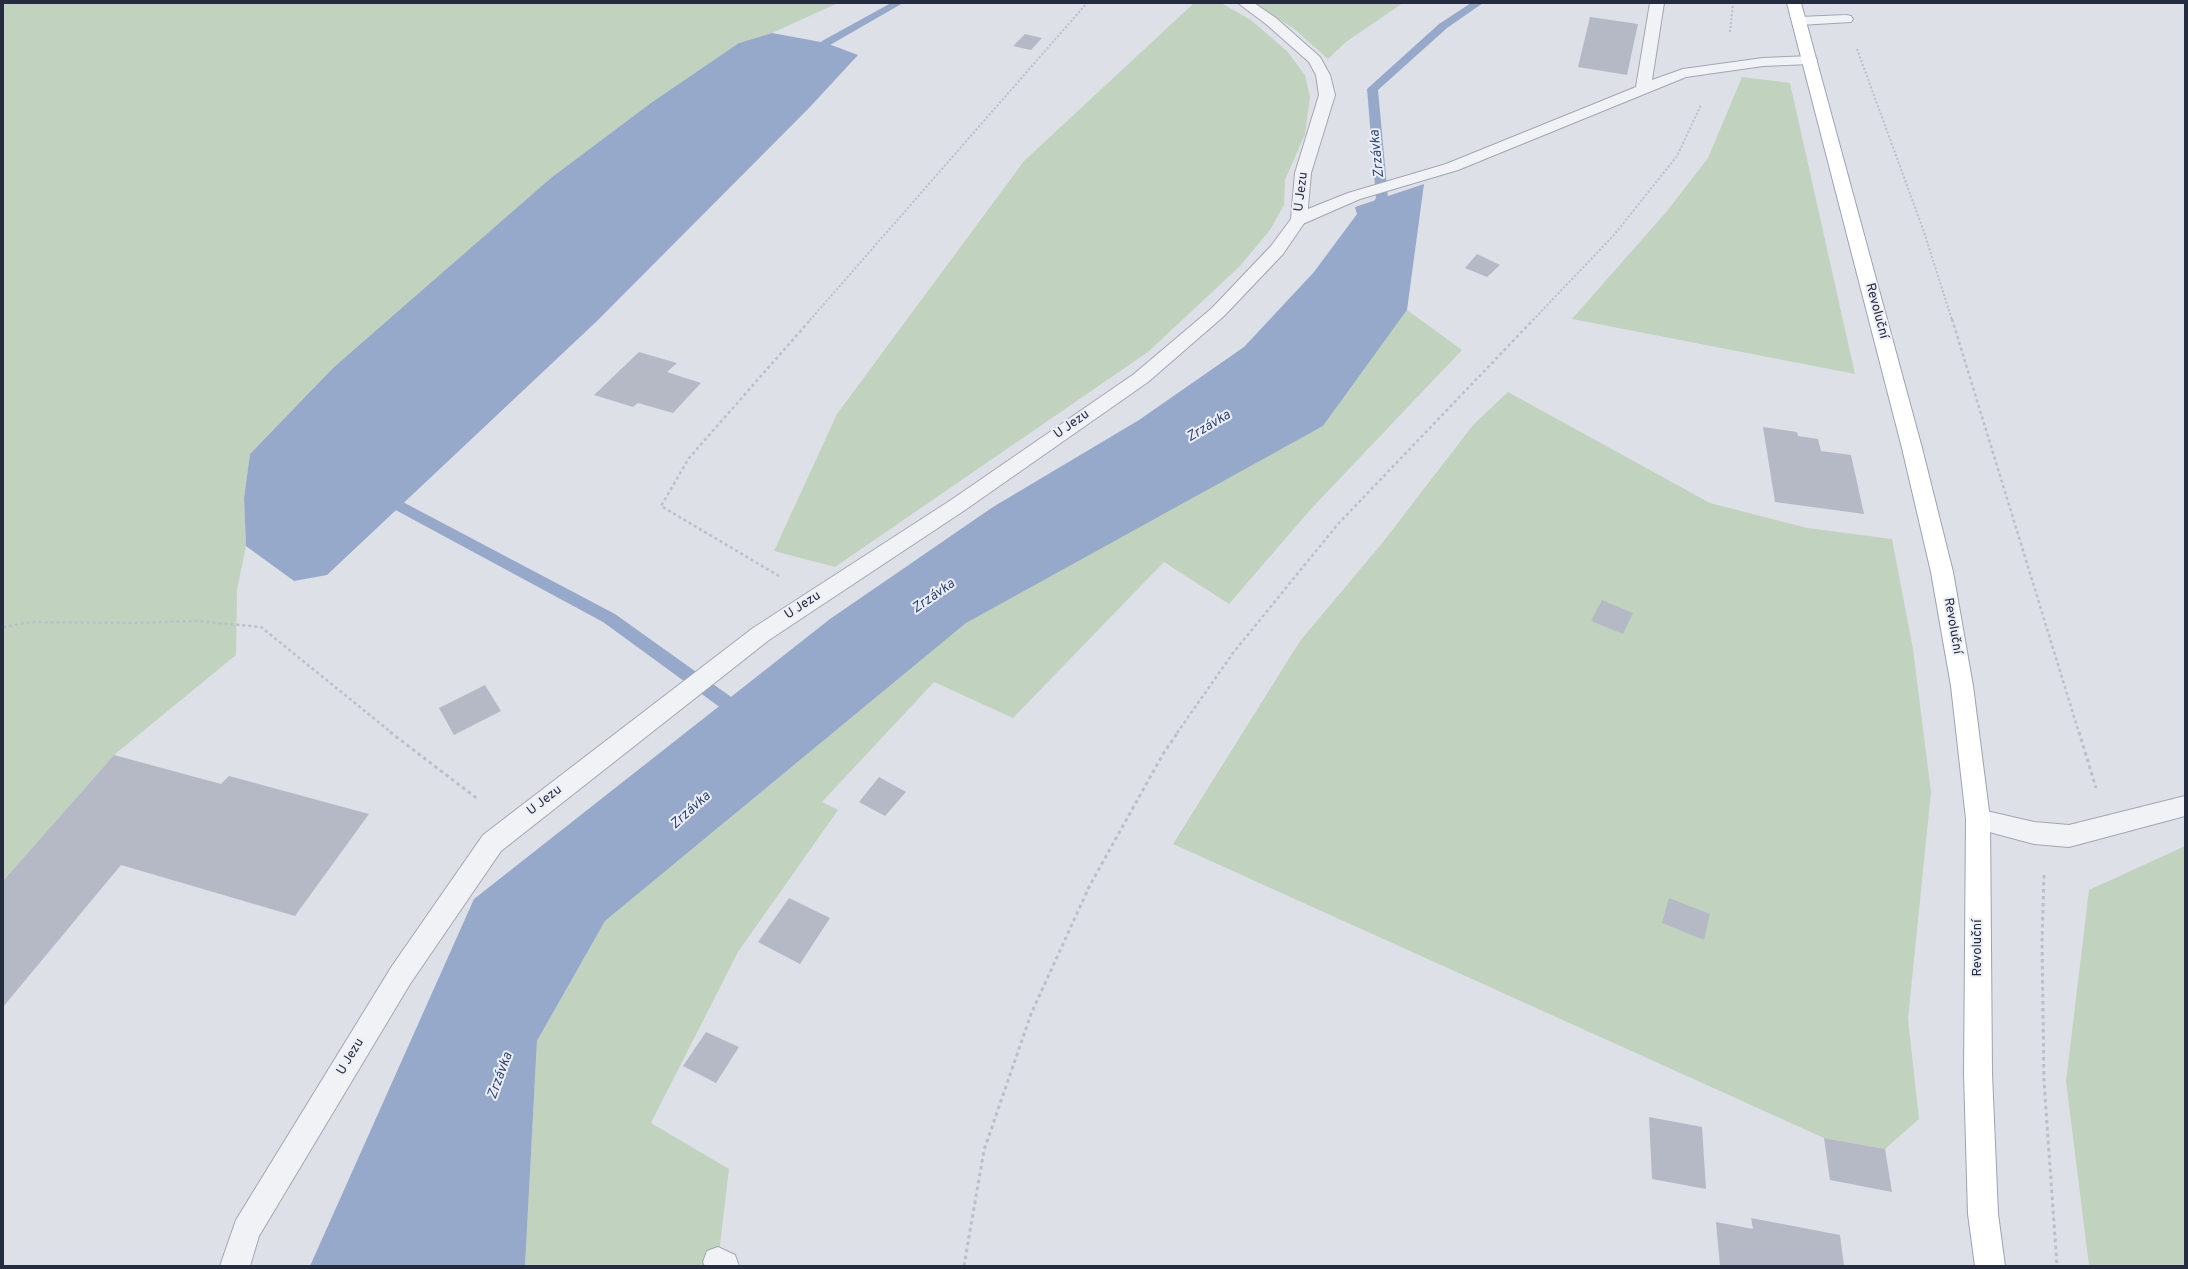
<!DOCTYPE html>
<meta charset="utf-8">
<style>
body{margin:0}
#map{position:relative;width:2188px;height:1269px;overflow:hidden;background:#dee0e8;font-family:Overpass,sans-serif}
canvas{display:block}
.frame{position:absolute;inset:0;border:4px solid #262c40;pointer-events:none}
</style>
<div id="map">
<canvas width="2188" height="1269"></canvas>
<div class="frame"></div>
</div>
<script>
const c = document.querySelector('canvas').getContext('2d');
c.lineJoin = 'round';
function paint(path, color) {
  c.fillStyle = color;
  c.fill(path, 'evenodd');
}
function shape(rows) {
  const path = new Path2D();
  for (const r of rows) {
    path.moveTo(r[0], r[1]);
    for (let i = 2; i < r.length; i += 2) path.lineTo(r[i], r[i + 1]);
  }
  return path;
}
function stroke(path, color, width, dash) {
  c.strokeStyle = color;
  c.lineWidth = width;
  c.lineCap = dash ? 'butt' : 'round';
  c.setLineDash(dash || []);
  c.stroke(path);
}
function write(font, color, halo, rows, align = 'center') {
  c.font = font + ' Overpass,sans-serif';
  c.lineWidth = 4;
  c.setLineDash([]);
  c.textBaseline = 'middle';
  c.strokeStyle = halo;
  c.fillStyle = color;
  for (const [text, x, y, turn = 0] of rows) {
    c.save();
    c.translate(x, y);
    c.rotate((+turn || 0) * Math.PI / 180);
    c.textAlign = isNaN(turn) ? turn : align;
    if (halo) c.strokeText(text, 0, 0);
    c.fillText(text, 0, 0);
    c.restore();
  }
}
const green = shape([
 [3,3,838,3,772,33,739,43,333,368,250,454,244,498,246,546,237,590,236,655,114,755,3,881],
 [1194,3,1221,3,1251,20,1287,51,1305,75,1310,97,1305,134,1285,180,1284,205,1270,230,1240,266,1148,352,835,567,774,551,837,414,1024,161],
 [1253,3,1403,3,1346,42,1328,59,1293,28],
 [1742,77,1790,83,1855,374,1572,319,1667,211,1708,158],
 [1407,310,1462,350,1311,509,1229,604,1164,562,1013,718,934,682,822,802,838,810,738,952,651,1123,729,1169,718,1262,716,1266,525,1266,537,1041,605,921,966,623,1138,525,1323,426],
 [1508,392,1710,503,1807,528,1892,539,1913,649,1931,792,1908,1019,1919,1119,1885,1149,1824,1138,1173,844,1300,641,1383,542,1473,425],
 [2185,846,2185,1266,2089,1266,2066,1081,2089,890]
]);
const water = shape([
 [772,33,826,43,858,55,809,108,597,321,327,575,294,581,246,546,244,498,250,454,333,368,551,178,651,103,739,43],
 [1424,184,1407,310,1323,426,966,623,605,921,537,1041,525,1266,310,1266,474,899,830,619,993,507,1139,420,1244,347,1314,272,1357,214,1355,207]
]);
const stream = shape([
 [891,3,903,3,830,45,813,59,805,59,804,57,822,41,891,3],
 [1471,3,1483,3,1447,28,1378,90,1388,198,1375,219,1367,219,1365,216,1376,198,1367,89,1439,24,1471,3],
 [382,491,615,614,748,709,750,714,748,719,742,721,736,719,603,622,377,500,375,496,377,492,382,491]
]);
const building = shape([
 [1590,17,1638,24,1627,75,1578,67],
 [1025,34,1042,38,1031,50,1013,46],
 [1477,254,1500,265,1487,277,1465,268],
 [639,352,677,363,667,372,701,383,673,413,638,403,633,407,594,395],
 [1763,427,1797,432,1798,436,1818,439,1821,451,1851,455,1864,514,1775,502],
 [1602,600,1633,613,1623,634,1591,621],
 [485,685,501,711,454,735,439,708],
 [114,755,221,784,229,776,369,814,295,916,121,865,3,1007,3,881],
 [879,777,906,792,885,816,859,802],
 [789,898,830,918,800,964,758,942],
 [1669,898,1710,914,1704,940,1662,923],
 [706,1032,739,1047,716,1083,683,1066],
 [1649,1117,1702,1127,1706,1189,1652,1179],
 [1824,1138,1885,1149,1892,1192,1830,1180],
 [1751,1218,1840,1235,1844,1266,1720,1266,1716,1222,1753,1229]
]);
const pathFar2 = shape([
 [1730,32,1733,3],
 [1857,49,1924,232,1952,320],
 [810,320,1087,3],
 [1533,320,1614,235,1677,156,1701,105]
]);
const pathFar1 = shape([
 [1952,319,2079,733],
 [779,576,661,506,689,458,811,319],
 [3,627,31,622,133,623,195,621,261,627,392,733],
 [1177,733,1233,653,1338,524,1534,319]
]);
const path = shape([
 [390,732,479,800],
 [2079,732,2096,788],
 [2044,875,2042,942,2044,1081,2057,1266],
 [964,1266,984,1150,1031,1014,1090,885,1163,754,1178,732]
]);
const service = shape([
 [1650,3,1664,3,1652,80,1683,69,1763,58,1810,56,1815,57,1817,60,1815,63,1810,64,1763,66,1686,77,1458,170,1360,199,1305,223,1299,224,1293,223,1291,219,1293,215,1348,193,1446,164,1636,87,1650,3],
 [1846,15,1851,16,1853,19,1851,22,1799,25,1792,21,1799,17,1846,15],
 [2185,796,2185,816,2069,847,2034,844,1978,829,1969,826,1966,819,1969,812,1978,809,2034,822,2069,825,2185,796]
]);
const minor = shape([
 [1238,3,1254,3,1276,18,1320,57,1330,75,1335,95,1311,173,1307,219,1283,254,1224,316,1148,382,965,510,769,640,501,851,410,984,259,1236,250,1266,220,1266,236,1220,392,966,483,835,753,628,951,500,1134,374,1212,308,1271,246,1291,219,1295,173,1319,95,1316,75,1309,62,1266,24,1238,3],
 [718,1247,735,1255,739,1266,705,1266,703,1262,707,1251,718,1247]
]);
const primary = shape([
 [1787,3,1801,3,1922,448,1953,572,1973,686,1990,819,1992,1074,1998,1214,2005,1266,1975,1266,1968,1214,1964,1074,1966,819,1951,686,1931,572,1902,448,1787,3]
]);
const streetNames = [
 ["U Jezu",1302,192,-83],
 ["Revoluční",1876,311,75],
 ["U Jezu",1072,425,-35],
 ["U Jezu",803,606,-33],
 ["Revoluční",1952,626,80],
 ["U Jezu",545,801,-38],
 ["Revoluční",1978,948,-90],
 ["U Jezu",351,1057,-59]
];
const waterNames = [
 ["Zrzávka",1378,154,-96],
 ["Zrzávka",1209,427,-31],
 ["Zrzávka",934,597,-35],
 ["Zrzávka",691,811,-42],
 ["Zrzávka",501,1076,-70]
];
paint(green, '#c1d3be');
paint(water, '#96a9cb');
paint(stream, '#96a9cb');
paint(building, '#b4b9c5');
stroke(service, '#a3a6b2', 2);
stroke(minor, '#a3a6b2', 2);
stroke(primary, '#9ca3b5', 2);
stroke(pathFar2, '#bbbfc7', 2, [2, 2]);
stroke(pathFar1, '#bbbfc7', 2.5, [3, 3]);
stroke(path, '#bbbfc7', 3, [3.5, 3.5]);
paint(service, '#f0f2f6');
paint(minor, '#f0f2f6');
paint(primary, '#fff');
write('13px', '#262c40', '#edeff6', streetNames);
write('italic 14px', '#2e4476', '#edeff6', waterNames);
</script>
